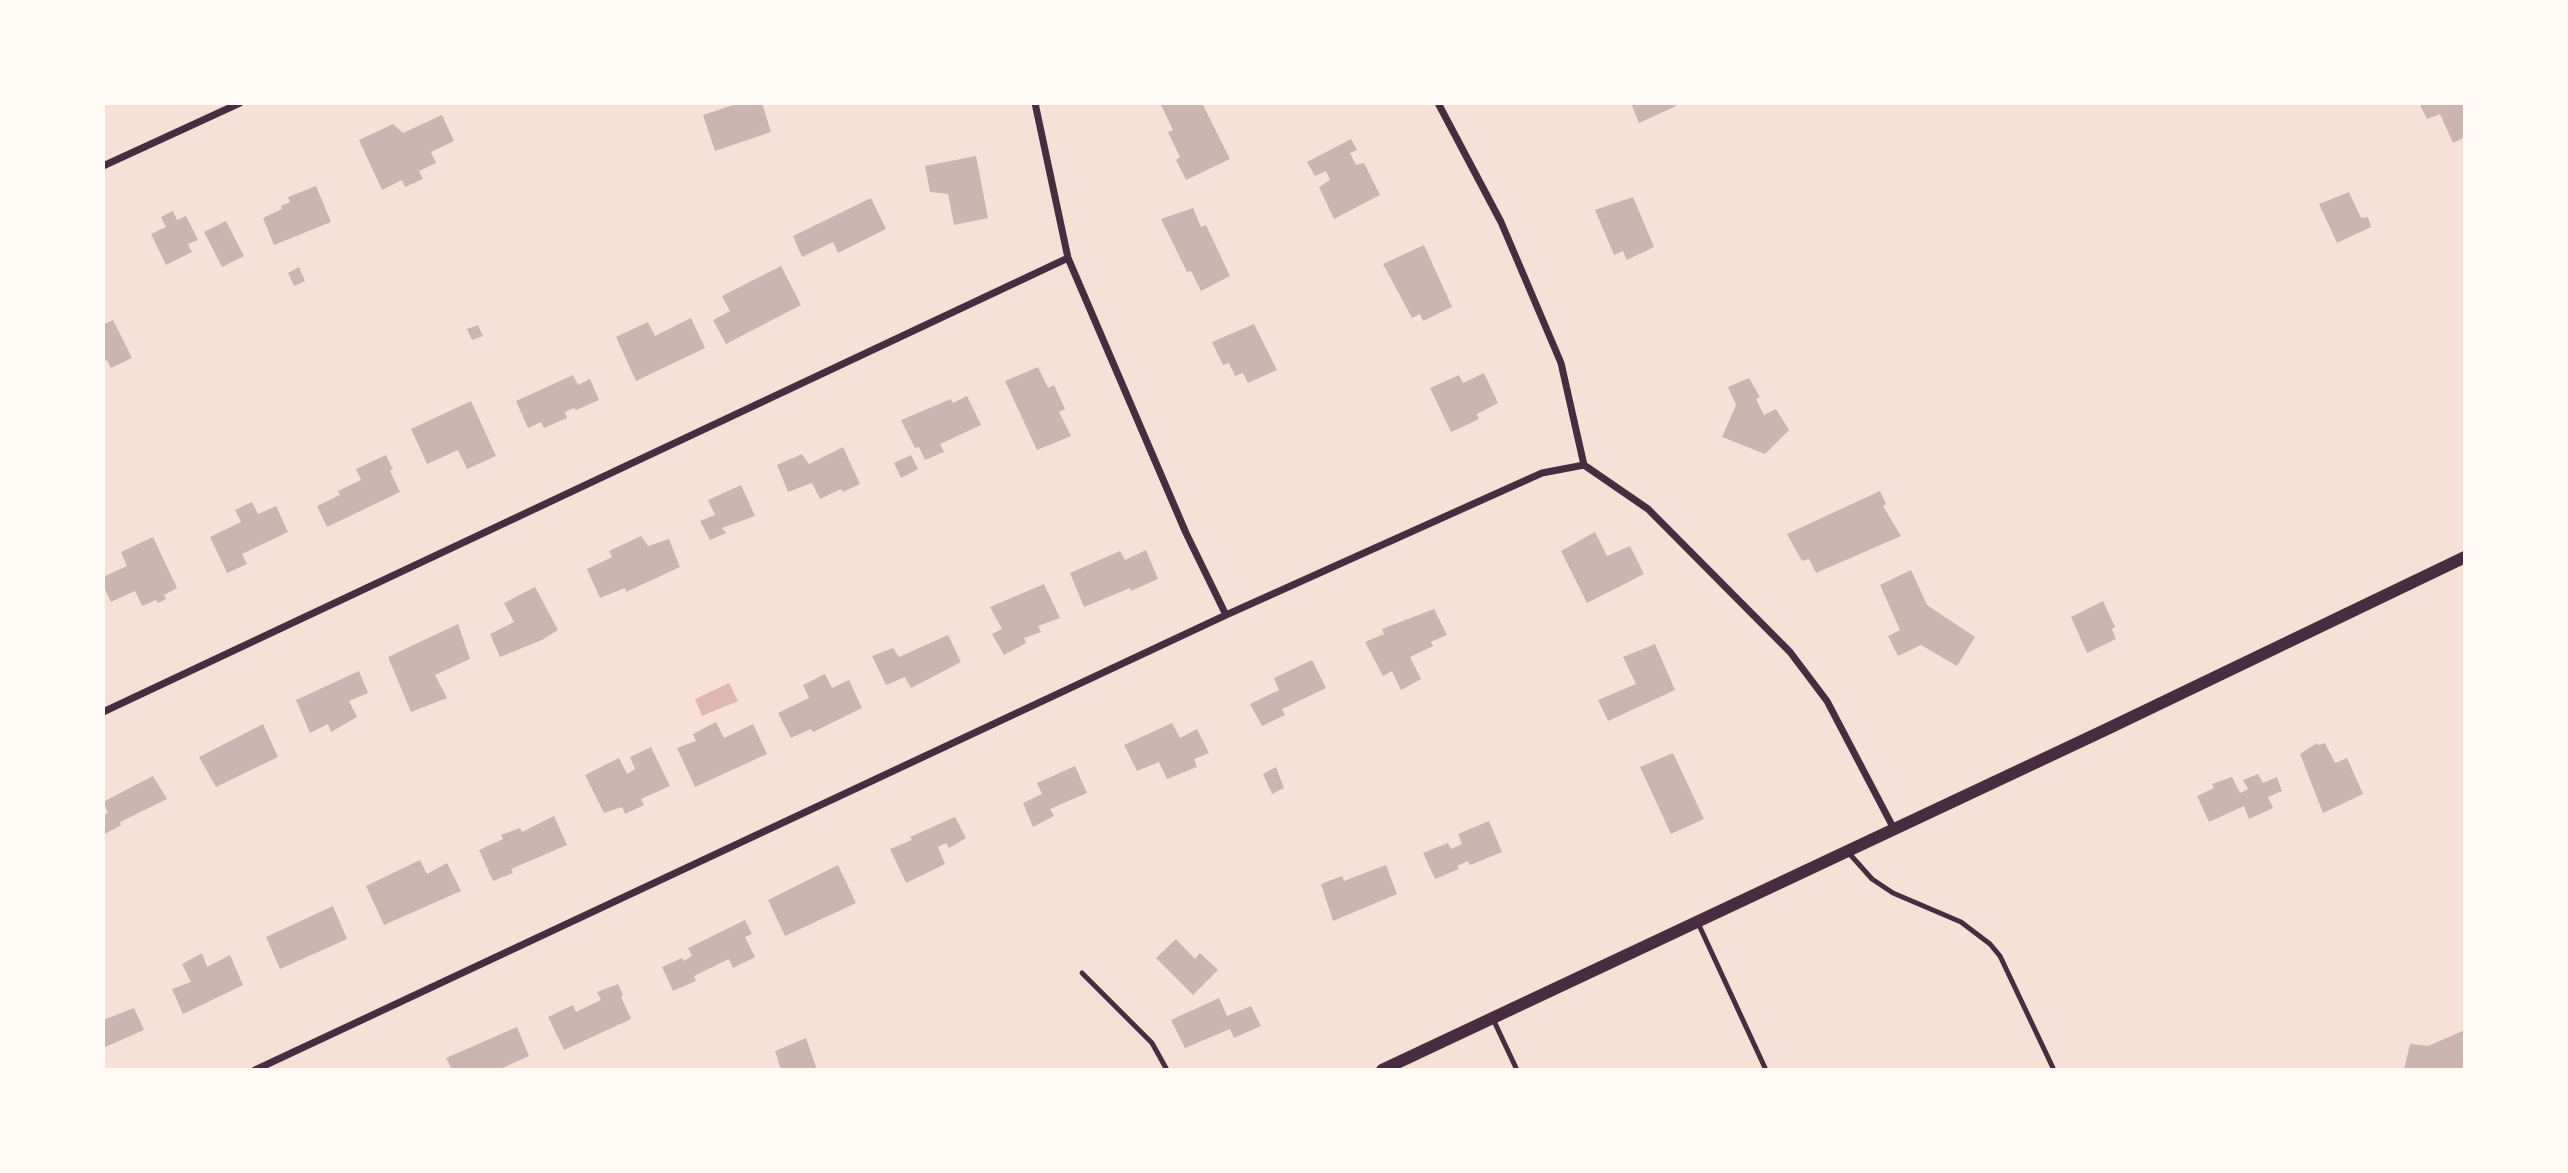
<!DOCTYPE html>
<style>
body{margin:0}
#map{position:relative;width:2568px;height:1173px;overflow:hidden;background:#f7e1d7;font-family:Poppins,sans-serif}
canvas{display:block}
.frame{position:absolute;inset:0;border:105px solid #fffaf5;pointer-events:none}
</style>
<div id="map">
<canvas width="2568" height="1173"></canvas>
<div class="frame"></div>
</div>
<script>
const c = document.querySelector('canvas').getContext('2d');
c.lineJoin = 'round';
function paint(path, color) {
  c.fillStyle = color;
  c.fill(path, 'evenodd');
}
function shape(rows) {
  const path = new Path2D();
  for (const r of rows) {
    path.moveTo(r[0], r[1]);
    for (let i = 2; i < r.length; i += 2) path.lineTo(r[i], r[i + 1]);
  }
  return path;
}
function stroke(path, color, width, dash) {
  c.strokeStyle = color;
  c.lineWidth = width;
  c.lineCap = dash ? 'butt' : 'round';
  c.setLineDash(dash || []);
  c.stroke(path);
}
const water = shape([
 [729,683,738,701,702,716,695,699]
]);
const building = shape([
 [739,103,762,103,771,132,715,151,703,115],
 [1160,103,1202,103,1230,159,1186,180,1176,160,1180,157,1168,132,1173,130],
 [1631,103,1675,103,1676,106,1639,123],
 [2419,103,2465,103,2465,137,2453,143,2440,114,2427,119],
 [442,115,454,141,431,152,436,163,419,171,423,179,405,187,402,180,382,190,359,140,393,124,403,133],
 [1351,139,1357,150,1350,153,1356,165,1364,163,1380,195,1334,219,1319,187,1330,180,1326,171,1315,176,1307,162],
 [976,156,988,218,954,225,948,194,930,192,925,166],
 [316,186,331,222,274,245,263,218,282,209,281,206,290,202,288,197],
 [2349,192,2361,218,2368,217,2371,227,2337,243,2319,204],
 [1633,197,1654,247,1627,260,1623,251,1614,255,1595,210],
 [871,198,886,229,838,253,833,242,802,257,793,236],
 [1193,208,1201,227,1206,225,1230,276,1201,291,1191,271,1187,272,1161,219],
 [173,211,177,220,186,216,198,240,188,244,192,252,166,265,151,234,166,227,161,217],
 [226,221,244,256,222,267,204,232],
 [1424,245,1452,307,1423,321,1420,314,1412,318,1383,264],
 [781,266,801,305,726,344,713,320,730,311,722,296],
 [299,267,305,281,294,286,288,273],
 [691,318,705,348,636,381,616,337,648,322,655,336],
 [113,320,132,358,111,368,107,360,103,362,103,325],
 [1254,324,1277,370,1248,383,1243,373,1235,376,1229,363,1223,365,1212,342],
 [478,325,483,336,472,340,467,329],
 [1038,367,1048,388,1054,385,1065,409,1059,412,1071,436,1037,450,1005,381],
 [1484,373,1498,403,1477,414,1479,419,1451,432,1430,388,1459,375,1463,383],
 [573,375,578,385,590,379,599,400,576,410,574,408,565,412,567,418,544,428,541,422,528,428,516,401],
 [1749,378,1760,397,1756,399,1764,415,1776,409,1789,430,1765,454,1722,437,1736,405,1728,387],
 [967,396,981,425,940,444,944,452,925,460,919,447,915,448,901,420,951,399,953,403],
 [471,401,496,456,467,469,458,450,427,464,411,429],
 [843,447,860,484,843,492,841,489,820,499,812,483,788,492,777,465,802,454,809,464],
 [386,455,393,470,390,471,400,492,327,527,317,506,340,495,338,491,361,480,356,469],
 [911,455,918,469,901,478,894,463],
 [741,485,755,516,722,528,726,533,710,540,700,521,715,515,708,500],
 [1880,491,1886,504,1883,506,1901,536,1816,573,1809,559,1802,561,1787,534],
 [252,502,258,514,276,506,288,532,242,554,247,564,227,573,210,537,241,522,235,510],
 [1595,532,1607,556,1630,546,1644,574,1587,603,1561,551],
 [641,536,648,546,669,539,680,567,626,592,625,588,600,598,587,569,612,557,609,551],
 [153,537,177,588,164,595,166,599,158,603,156,600,142,606,135,591,111,602,103,585,103,577,127,566,121,552],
 [1146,550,1158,579,1131,591,1130,588,1084,607,1070,573,1120,551,1125,560],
 [1911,570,1927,605,1975,637,1957,666,1921,645,1898,656,1888,636,1900,630,1880,585],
 [1044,584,1060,618,1038,626,1041,632,1024,638,1026,643,1004,655,992,634,1002,629,990,607],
 [535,587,558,630,542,640,500,657,490,634,514,622,504,603],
 [2103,601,2115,627,2112,629,2116,639,2087,653,2071,617],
 [1434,609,1447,635,1431,642,1433,646,1410,657,1421,679,1401,690,1392,671,1383,676,1365,642,1384,634,1382,629],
 [458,624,470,659,435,675,447,698,411,712,388,657],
 [948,635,961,662,911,688,905,677,886,685,872,656,893,648,899,657],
 [1655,644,1675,690,1608,721,1598,700,1636,684,1623,657],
 [1312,660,1326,688,1282,709,1285,715,1262,726,1250,704,1279,690,1274,678],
 [359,671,368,693,349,701,357,717,331,732,328,724,310,733,296,700],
 [825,674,832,688,849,680,862,708,813,732,811,729,791,738,778,713,809,698,803,685],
 [716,722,724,738,753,724,767,754,695,787,677,748,696,741,693,734],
 [1172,723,1180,738,1197,729,1209,753,1194,759,1197,767,1167,779,1159,762,1137,771,1124,745],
 [263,724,278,757,216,787,199,757],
 [2317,743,2318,745,2325,743,2335,763,2347,758,2363,794,2323,813,2300,754],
 [651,747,670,786,641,799,644,805,625,814,622,807,604,813,585,775,619,758,627,774,635,769,630,757],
 [1673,753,1704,819,1671,834,1640,767],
 [1075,766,1087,793,1050,809,1054,816,1033,827,1023,803,1042,794,1037,783],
 [1276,767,1284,788,1272,794,1263,774],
 [2258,774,2263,783,2277,777,2282,791,2268,797,2273,808,2249,819,2244,806,2209,822,2197,796,2214,788,2212,784,2232,777,2240,793,2248,789,2243,780],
 [153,776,167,799,120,822,121,825,103,835,103,815,108,813,103,802],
 [554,816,567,845,511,869,513,873,493,881,479,850,503,839,501,835,520,828,522,832],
 [955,817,966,838,949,848,946,843,938,847,945,864,906,883,890,849,912,840,910,837],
 [1489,821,1502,852,1470,865,1468,861,1457,866,1459,869,1435,879,1423,853,1448,843,1451,849,1462,844,1458,834],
 [420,860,427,874,447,863,461,891,384,925,366,886],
 [838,865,856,903,785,936,768,900],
 [1386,865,1397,894,1333,921,1321,884,1342,876,1344,881],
 [333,906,347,939,280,969,266,937],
 [745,920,752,934,745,937,755,957,733,968,729,959,694,976,696,981,673,991,662,967,682,958,684,961,692,956,688,948],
 [1176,939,1195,959,1200,953,1218,970,1193,995,1156,958],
 [202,953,207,967,230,955,243,985,183,1014,172,989,191,982,182,964],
 [618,984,623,995,621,997,631,1019,564,1050,548,1017,573,1005,576,1012,601,1000,597,992],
 [1219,998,1227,1016,1251,1006,1261,1026,1234,1038,1230,1029,1185,1048,1171,1020],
 [134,1008,144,1030,103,1048,103,1020],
 [517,1027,529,1056,498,1070,452,1070,446,1058],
 [2465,1030,2465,1068,2459,1070,2404,1070,2410,1044,2428,1046],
 [806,1038,817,1070,781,1070,775,1051]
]);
const service = shape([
 [1847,851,1872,879,1893,893,1961,922,1990,944,2000,956,2054,1070],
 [1698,923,1766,1070],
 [1082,973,1152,1043,1167,1070],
 [1493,1019,1517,1070]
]);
const minor = shape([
 [1035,103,1068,258,1186,533,1226,615],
 [1438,103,1501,222,1561,363,1584,465,1648,509,1790,652,1827,701,1894,829],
 [103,166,240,103],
 [103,712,1068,258],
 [255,1070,1226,615,1542,473,1584,465]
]);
const tertiary = shape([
 [1382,1070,2105,730,2465,557]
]);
paint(water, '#dcb8b0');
paint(building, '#ccb4b1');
stroke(service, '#4a2c40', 5);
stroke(minor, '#4a2c40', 7);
stroke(tertiary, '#4a2c40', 12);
</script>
